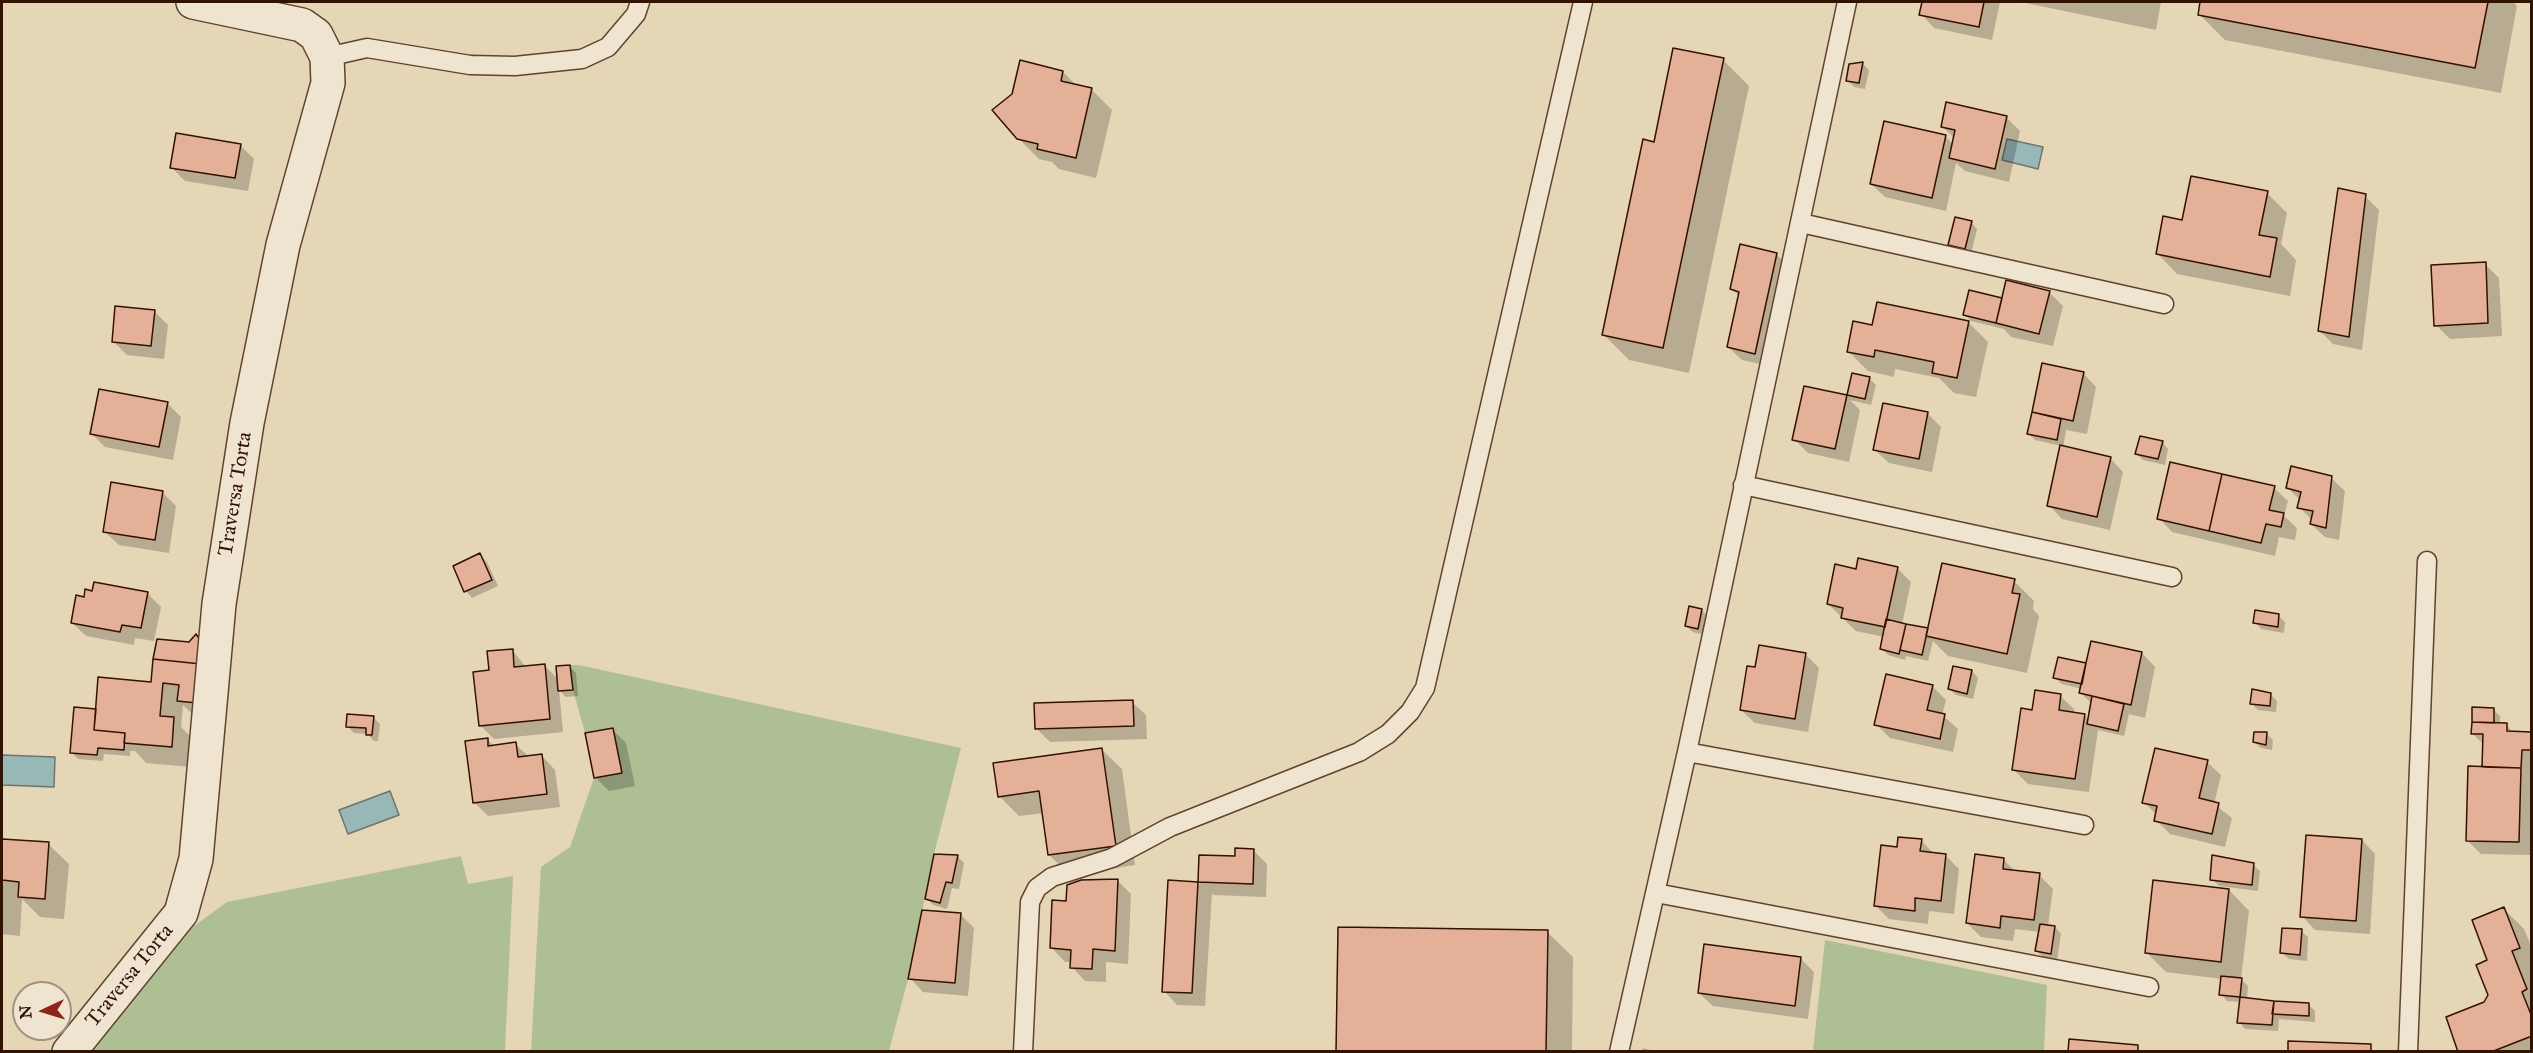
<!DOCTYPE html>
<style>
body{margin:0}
#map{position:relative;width:2533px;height:1053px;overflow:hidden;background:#e5d6b6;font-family:"IM FELL Great Primer",serif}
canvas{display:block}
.frame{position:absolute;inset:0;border:3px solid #321201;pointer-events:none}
.north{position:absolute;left:12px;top:981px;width:60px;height:60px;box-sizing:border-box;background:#eee4d0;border:2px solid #a3907d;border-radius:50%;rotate:266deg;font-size:16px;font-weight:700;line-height:24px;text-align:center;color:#321201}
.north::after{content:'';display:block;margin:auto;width:21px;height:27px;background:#8f2418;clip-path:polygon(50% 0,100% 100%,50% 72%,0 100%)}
</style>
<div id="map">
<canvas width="2533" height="1053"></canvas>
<div class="frame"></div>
<div class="north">N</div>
</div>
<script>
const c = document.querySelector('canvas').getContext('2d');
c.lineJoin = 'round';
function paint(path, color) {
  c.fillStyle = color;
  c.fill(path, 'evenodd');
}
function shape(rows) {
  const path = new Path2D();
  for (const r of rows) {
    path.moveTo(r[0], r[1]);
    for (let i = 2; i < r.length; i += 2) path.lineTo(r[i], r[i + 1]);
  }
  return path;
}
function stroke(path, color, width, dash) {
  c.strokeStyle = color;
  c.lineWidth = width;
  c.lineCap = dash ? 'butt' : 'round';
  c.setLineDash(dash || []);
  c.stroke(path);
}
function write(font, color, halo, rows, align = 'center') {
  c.font = font + ' "IM FELL Great Primer",serif';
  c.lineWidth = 4.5;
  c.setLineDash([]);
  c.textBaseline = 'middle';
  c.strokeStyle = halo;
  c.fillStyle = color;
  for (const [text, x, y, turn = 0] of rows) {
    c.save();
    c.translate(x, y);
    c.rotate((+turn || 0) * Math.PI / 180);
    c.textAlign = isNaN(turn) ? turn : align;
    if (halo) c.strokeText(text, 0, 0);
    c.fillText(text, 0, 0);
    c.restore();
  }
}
const green = shape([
 [570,665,579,665,961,748,934,854,908,979,889,1051,531,1052,541,867,570,847,594,778,622,772,613,728,585,733,573,690],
 [461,856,468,884,513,876,505,1051,90,1052,194,926,227,902],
 [1825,940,2047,985,2044,1051,1813,1051]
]);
const water = shape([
 [2007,139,2043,147,2038,169,2002,160,2007,139],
 [2,755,55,757,54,787,2,785,2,755],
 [390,791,399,815,348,834,339,810,390,791]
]);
const shadow = shape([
 [1923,2,2000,2,1992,40,1934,28,1921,14],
 [2021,2,2161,2,2156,30],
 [2202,2,2513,2,2517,6,2501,93,2225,40,2199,14],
 [1723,60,1749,86,1689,373,1629,360,1603,334],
 [1863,64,1869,70,1865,89,1854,87,1848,80,1850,65],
 [1063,72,1077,86,1092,90,1112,110,1096,178,1059,169,1052,162,1039,159,1018,138],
 [2006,117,2020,131,2009,182,1965,171,1956,163,1946,211,1885,197,1871,184,1945,136,1954,145,1955,139,1942,126],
 [240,145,254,159,248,191,185,181,171,167],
 [2267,193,2287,213,2281,244,2296,260,2290,296,2177,274,2157,253,2183,221],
 [2365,196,2379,210,2362,350,2333,344,2319,330],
 [1971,222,1977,229,1971,254,1956,251,1949,244],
 [1776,254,1790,268,1769,366,1742,360,1728,347,1740,297,1732,289],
 [2485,264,2499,278,2502,336,2450,339,2436,325],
 [2049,292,2063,306,2053,346,2011,337,2004,329,1971,321,1965,315,2001,299],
 [154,311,168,325,164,359,127,355,113,341],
 [1968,322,1988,342,1976,397,1954,393,1939,378,1895,369,1894,377,1868,371,1848,351,1874,327],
 [2044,365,2083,373,2096,387,2087,434,2066,430,2063,448,2110,458,2123,472,2110,530,2062,519,2049,505,2061,446,2035,440,2029,434],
 [1853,374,1869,378,1876,385,1871,405,1850,400,1860,410,1849,462,1808,453,1794,439,1805,387,1848,397],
 [100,391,168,404,181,417,173,460,105,447,91,433],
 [1927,413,1941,427,1932,472,1889,463,1875,450],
 [2162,442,2168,449,2165,465,2143,460,2137,454],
 [2331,478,2345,491,2339,540,2325,537,2311,524,2312,520,2299,507,2301,501,2287,487],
 [2274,488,2288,501,2284,516,2297,528,2295,540,2279,537,2275,556,2172,532,2159,518],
 [162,492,176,506,169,553,119,545,105,532],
 [480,555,487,562,498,586,472,598,466,591],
 [1897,568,1911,582,1902,624,1927,630,2014,581,2034,601,2033,609,2039,616,2027,673,1948,656,1933,641,1928,661,1906,656,1905,660,1888,655,1882,649,1884,637,1856,631,1828,604,1857,570],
 [147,593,161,607,154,641,135,638,134,645,86,636,72,623,85,598],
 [1702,610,1708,617,1704,635,1693,632,1686,626],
 [2278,616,2285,622,2284,633,2261,629,2255,622],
 [2092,642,2142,653,2155,667,2145,718,2129,714,2124,736,2098,730,2089,792,2028,784,2014,770,2034,711,2060,696,2074,709,2074,714,2084,715,2089,720,2092,704,2081,693,2082,689,2062,684,2055,678,2087,666],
 [189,644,199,721,183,705,181,727,193,739,191,767,146,763,135,751,130,751,130,756,104,754,103,761,78,759,71,752,95,710,153,684],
 [512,650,526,667,544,665,559,680,570,667,576,673,578,696,566,697,559,690,563,732,494,739,481,726,490,671],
 [1805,654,1819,668,1808,732,1755,723,1741,710,1756,669],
 [1972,671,1978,678,1973,699,1956,695,1949,689],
 [1932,686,1946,700,1942,715,1958,729,1953,752,1890,738,1876,724],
 [2270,694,2277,701,2276,712,2258,710,2252,704],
 [1132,702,1146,715,1147,739,1050,742,1036,728],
 [2493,709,2500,716,2500,725,2506,725,2514,733,2532,733,2532,855,2481,854,2467,840,2483,768,2484,745,2473,734],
 [373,717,380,724,378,741,374,741,367,734,354,733,347,726],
 [612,729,626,743,635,786,609,791,595,777],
 [2267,734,2273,740,2272,750,2261,748,2254,742],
 [487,739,494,746,515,744,529,757,542,756,555,770,560,807,488,816,474,802],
 [1101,749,1122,769,1135,865,1070,875,1049,855,1044,813,1019,816,999,796],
 [2207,762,2221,775,2214,804,2232,818,2225,847,2170,834,2156,820,2157,815,2144,802],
 [2,840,48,844,69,864,64,919,40,917,22,899,20,936,2,934],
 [1921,840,1934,854,1945,855,1959,869,1954,914,1929,911,1928,924,1889,919,1875,905,1899,849],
 [2362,840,2375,854,2370,934,2315,930,2302,916],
 [1253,850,1267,864,1266,897,1213,895,1212,893,1205,1006,1177,1005,1164,991,1198,883,1200,885,1201,857,1236,858],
 [957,856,964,863,959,889,952,888,947,909,933,905,927,899],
 [2004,860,2016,872,2039,875,2053,889,2048,926,2055,927,2061,934,2057,960,2044,958,2037,951,2040,932,2015,929,2013,941,1981,937,1967,923],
 [2253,865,2260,871,2258,891,2219,886,2212,879],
 [1118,881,1131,894,1128,964,1106,962,1106,982,1085,981,1072,967,1072,962,1065,962,1052,948],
 [2229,890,2249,911,2241,979,2248,986,2247,999,2308,1004,2315,1011,2315,1022,2279,1019,2278,1031,2245,1029,2239,1022,2241,1002,2227,1001,2221,994,2222,979,2166,972,2146,952],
 [2504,909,2524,929,2532,948,2532,1052,2460,1052,2489,995,2489,961],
 [960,914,974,928,968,996,923,992,910,978],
 [2301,931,2308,937,2307,961,2289,959,2282,953],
 [1547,932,1573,957,1572,1052,1337,1052],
 [1801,959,1814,972,1808,1019,1713,1006,1699,993],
 [1643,1048,1658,1052,1642,1052]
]);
const building = shape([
 [1922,2,1984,2,1979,27,1919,15,1922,2],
 [2200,2,2488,2,2475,68,2198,15,2200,2],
 [1673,48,1724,58,1663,348,1602,335,1643,139,1654,142,1673,48],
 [1020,60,1063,71,1061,81,1092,88,1076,158,1037,149,1038,144,1017,139,992,110,1012,94,1020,60],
 [1863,62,1859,83,1846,81,1849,64,1863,62],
 [1946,102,2007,116,1995,169,1949,158,1955,130,1941,127,1946,102],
 [1884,121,1946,135,1932,198,1870,184,1884,121],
 [176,133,241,144,235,178,170,168,176,133],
 [2191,176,2268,191,2259,235,2277,238,2270,277,2156,254,2163,216,2182,220,2191,176],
 [2338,188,2366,194,2349,337,2318,331,2338,188],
 [1955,217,1972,221,1965,249,1948,245,1955,217],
 [1740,244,1777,253,1755,354,1727,347,1739,292,1730,289,1740,244],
 [2486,262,2488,323,2434,326,2431,265,2486,262],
 [2006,280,2050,291,2039,334,1996,323,2006,280],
 [1969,290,2002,298,1996,323,1963,315,1969,290],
 [1877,302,1969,321,1957,378,1932,373,1934,362,1875,350,1874,357,1847,352,1853,321,1872,325,1877,302],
 [115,306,155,310,151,346,112,342,115,306],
 [2042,363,2084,372,2073,421,2032,412,2042,363],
 [1852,373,1870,377,1865,399,1847,395,1852,373],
 [1804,386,1847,395,1835,449,1792,440,1804,386],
 [99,389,168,402,159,447,90,434,99,389],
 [1883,403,1928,412,1919,459,1873,450,1883,403],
 [2032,412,2061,419,2057,440,2027,434,2032,412],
 [2140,436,2163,441,2158,459,2135,454,2140,436],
 [2060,445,2111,457,2097,517,2047,506,2060,445],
 [2170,462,2222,474,2209,531,2157,519,2170,462],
 [2291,466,2332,476,2326,528,2310,524,2313,511,2297,508,2301,492,2286,488,2291,466],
 [2222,474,2275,486,2269,510,2284,513,2281,527,2266,524,2261,543,2209,531,2222,474],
 [111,482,163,491,155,540,103,532,111,482],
 [480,553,492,580,464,592,453,566,480,553],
 [1858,558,1898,567,1885,627,1841,618,1843,608,1827,604,1835,564,1856,569,1858,558],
 [1942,563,2015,579,2012,593,2020,594,2007,654,1926,636,1942,563],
 [94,582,148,592,141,628,122,625,120,632,71,623,76,595,84,597,85,589,92,591,94,582],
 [1689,606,1702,609,1698,629,1685,626,1689,606],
 [2255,610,2279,614,2278,627,2253,623,2255,610],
 [1886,619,1906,624,1899,654,1880,649,1886,619],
 [1906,624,1928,628,1922,655,1900,650,1906,624],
 [196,634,203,644,201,664,153,659,157,639,189,642,196,634],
 [2091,641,2142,652,2131,705,2079,693,2091,641],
 [1759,645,1806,653,1795,719,1740,710,1747,666,1755,667,1759,645],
 [513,649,514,667,545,664,550,719,479,726,473,672,489,670,487,651,513,649],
 [2058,657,2086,663,2082,684,2053,678,2058,657],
 [153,659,201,664,197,703,177,701,179,685,163,683,160,716,174,717,172,747,124,743,125,733,94,730,98,677,151,682,153,659],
 [570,665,573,690,558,691,556,666,570,665],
 [1953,666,1972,670,1967,694,1948,689,1953,666],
 [1886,674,1933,685,1927,710,1945,714,1940,739,1874,725,1886,674],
 [2252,689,2271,693,2270,706,2250,704,2252,689],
 [2035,690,2061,694,2059,710,2085,714,2075,779,2012,770,2021,708,2032,710,2035,690],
 [2092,696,2124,704,2118,731,2087,724,2092,696],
 [1133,700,1134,726,1035,729,1034,703,1133,700],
 [74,707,96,709,94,730,125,733,124,750,98,748,97,755,70,753,74,707],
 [2472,707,2494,708,2494,723,2472,722,2472,707],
 [347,714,374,716,372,735,366,735,366,728,346,727,347,714],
 [2472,722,2507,723,2507,731,2532,732,2532,750,2522,750,2521,768,2482,767,2483,734,2471,734,2472,722],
 [613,728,622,773,594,778,585,733,613,728],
 [2254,732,2267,732,2266,745,2253,742,2254,732],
 [488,738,488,746,516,742,518,757,542,754,547,794,473,803,465,741,488,738],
 [1102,748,1116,846,1048,855,1039,791,998,797,993,763,1102,748],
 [2155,748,2208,760,2199,798,2219,803,2212,834,2154,821,2157,806,2142,803,2155,748],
 [2468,766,2521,768,2519,842,2466,841,2468,766],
 [2306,835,2362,839,2356,921,2300,917,2306,835],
 [1898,837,1922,839,1920,851,1946,854,1941,901,1915,898,1915,911,1874,906,1881,845,1897,847,1898,837],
 [2,839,49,842,45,899,18,897,19,882,2,880,2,893,2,839],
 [1235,848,1254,849,1253,884,1198,882,1199,855,1235,856,1235,848],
 [934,854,958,855,952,883,946,882,940,903,925,899,934,854],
 [1975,854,2004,858,2003,869,2040,873,2034,920,2001,916,2000,928,1966,923,1975,854],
 [2212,855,2254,863,2252,885,2210,880,2212,855],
 [1118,879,1115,951,1093,949,1092,969,1070,968,1071,950,1050,948,1052,900,1066,901,1067,885,1081,880,1118,879],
 [1168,880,1198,882,1192,993,1162,992,1168,880],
 [2153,880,2229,889,2221,962,2145,953,2153,880],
 [2504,907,2520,948,2512,951,2527,989,2522,992,2532,1017,2532,1036,2491,1052,2458,1052,2446,1017,2484,1002,2488,995,2476,965,2487,960,2472,920,2504,907],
 [922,910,961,913,955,983,908,979,922,910],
 [2040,924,2055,926,2051,954,2035,951,2040,924],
 [1338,927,1548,930,1546,1052,1336,1052,1338,927],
 [2282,928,2302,929,2300,955,2280,953,2282,928],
 [1704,944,1801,957,1795,1006,1698,993,1704,944],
 [2221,976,2242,978,2240,997,2219,995,2221,976],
 [2240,997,2274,1001,2272,1025,2237,1023,2240,997],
 [2274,1001,2309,1003,2309,1016,2272,1014,2274,1001],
 [2069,1039,2138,1045,2138,1052,2068,1052,2069,1039],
 [2288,1041,2371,1044,2371,1052,2288,1052,2288,1041]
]);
const service = shape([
 [327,57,367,48,470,65,515,66,582,59,608,47,636,14,640,2],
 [1801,223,2164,304],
 [1743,485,2172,577],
 [1687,752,2084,825],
 [1656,893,2149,987],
 [1023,1052,1030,902,1037,888,1052,877,1112,858,1170,827,1359,752,1388,734,1410,712,1425,688,1583,2],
 [1619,1052,1687,752,1847,2],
 [2408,1052,2427,561]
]);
const minor = shape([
 [69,1052,181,913,196,859,219,604,247,423,283,245,328,83,327,57,316,35,302,25,193,2]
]);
const streetNames = [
 ["Traversa Torta",236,494,-81],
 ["Traversa Torta",130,976,-51]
];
paint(green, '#aebf93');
paint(water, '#98b7b7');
stroke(water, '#6f756e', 1.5);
paint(shadow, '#0003');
paint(building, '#e4b098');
stroke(building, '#321201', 1.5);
stroke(service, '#5f432e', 21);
stroke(minor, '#5f432e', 36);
stroke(service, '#eee4d0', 18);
stroke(minor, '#eee4d0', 33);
write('21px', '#321201', '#eee4d0', streetNames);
</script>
